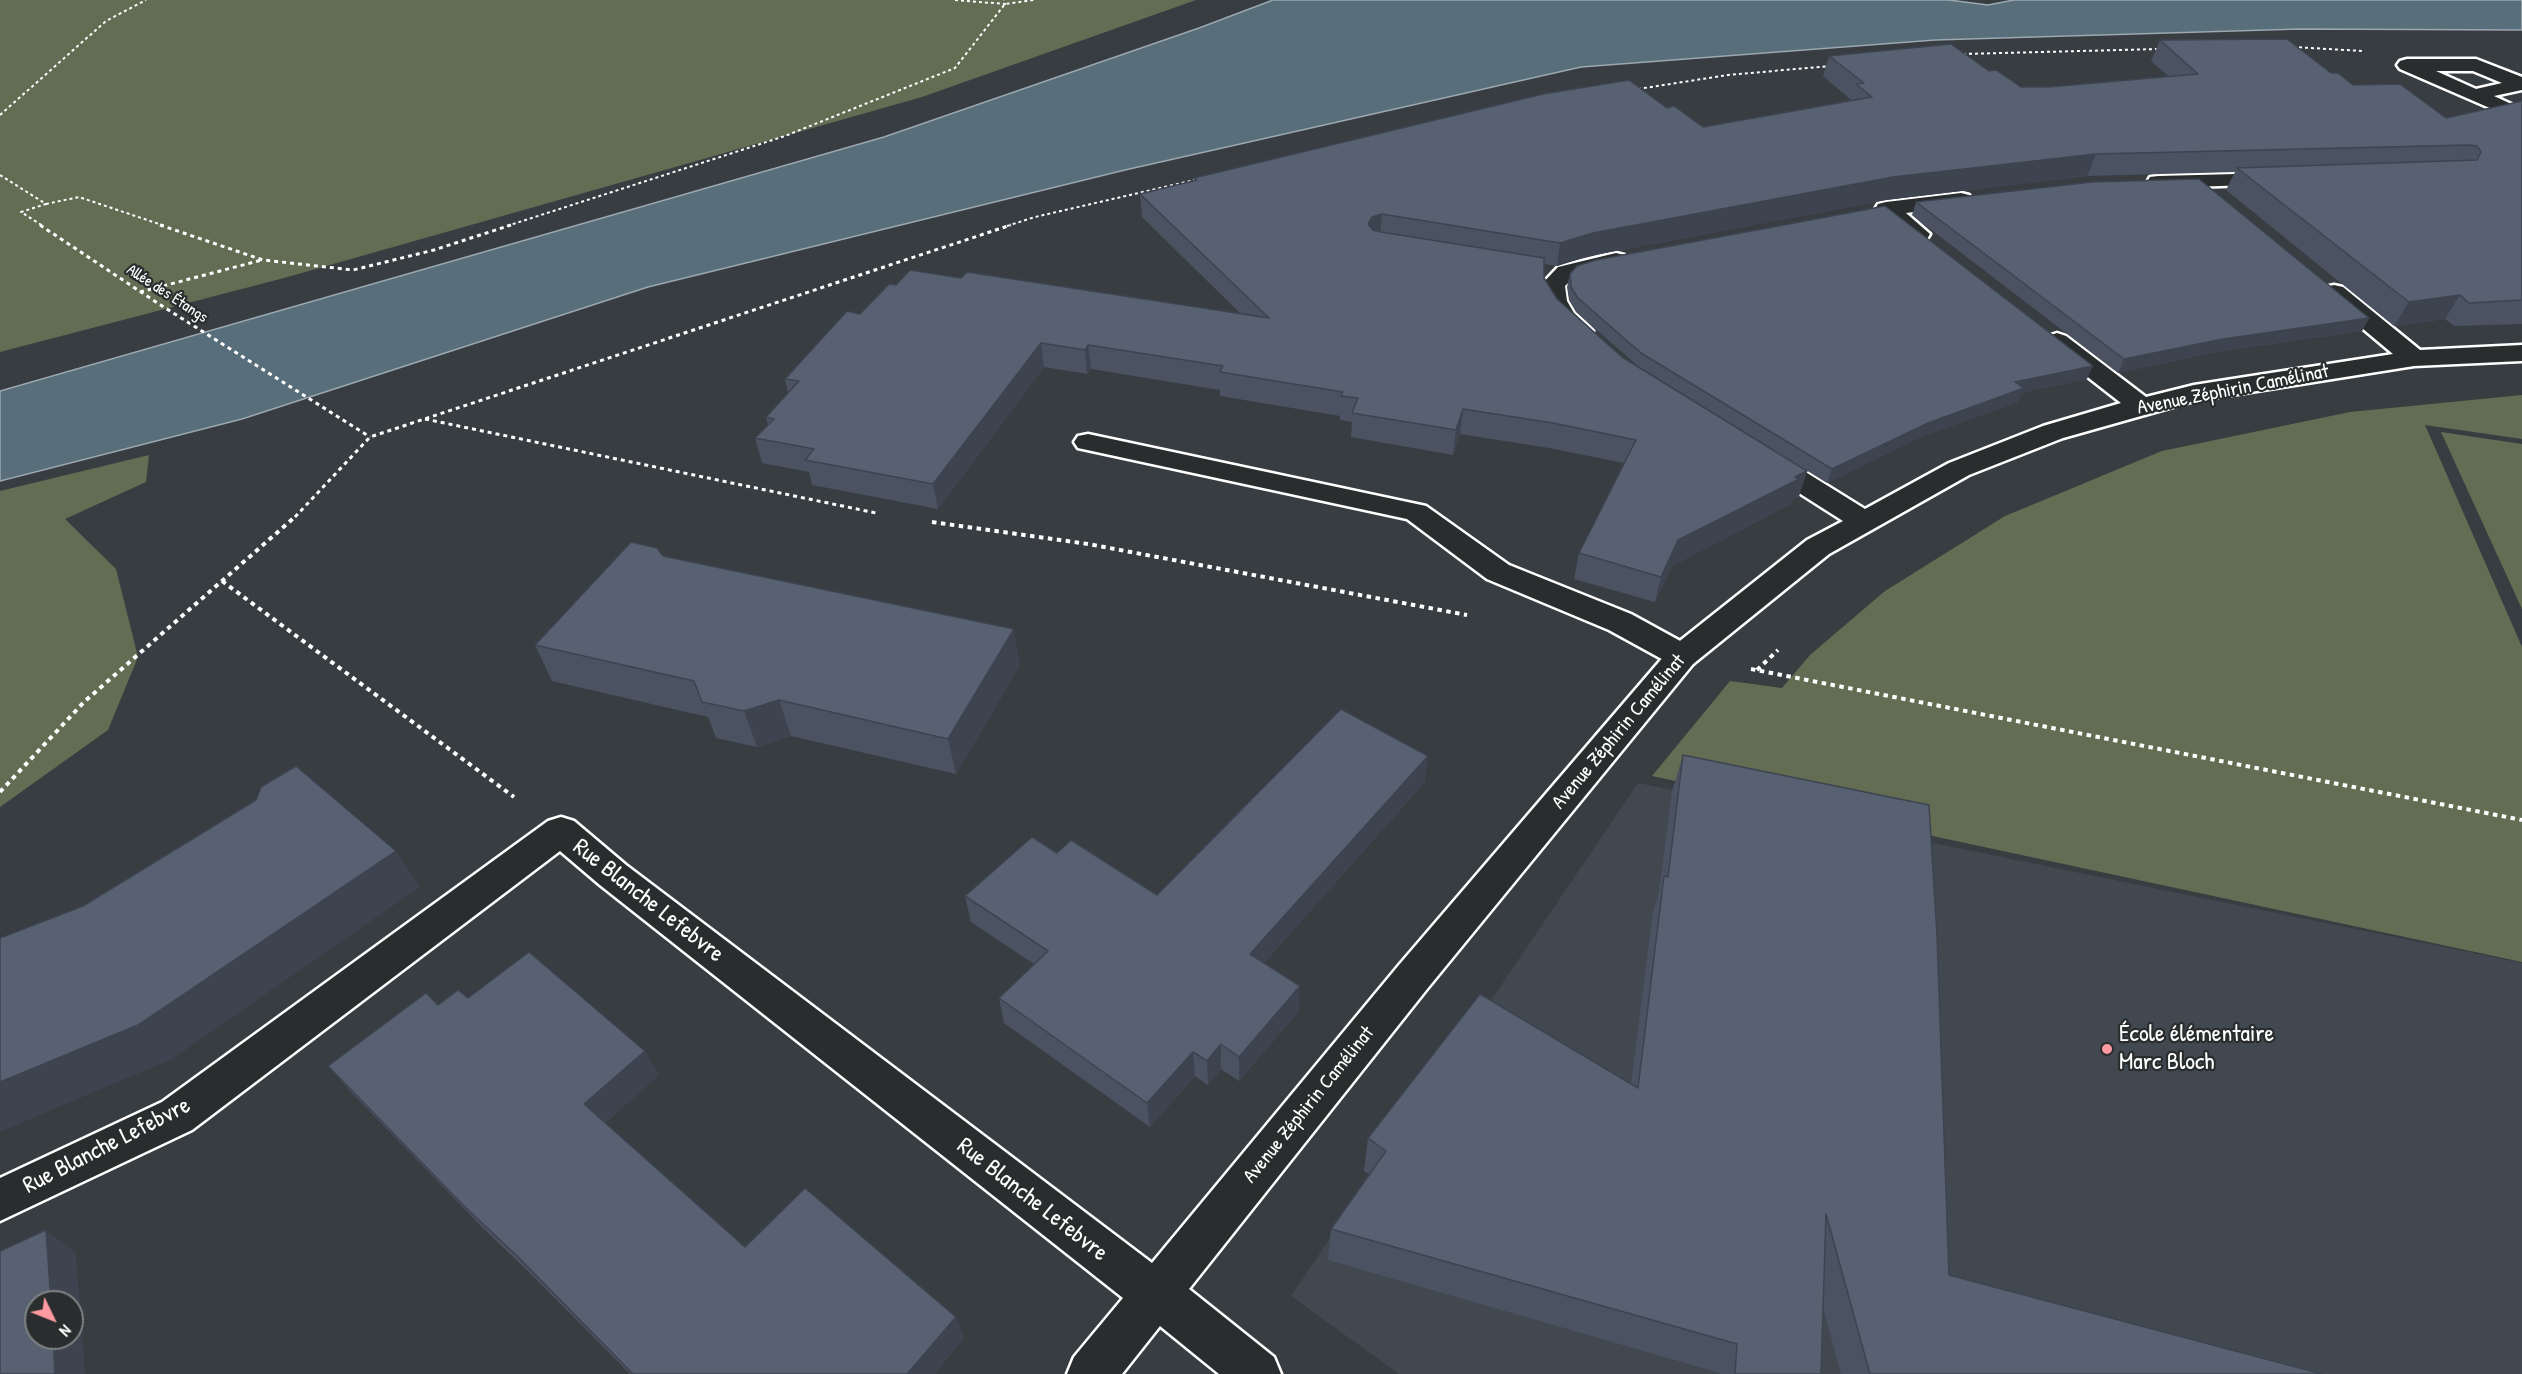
<!DOCTYPE html>
<meta charset="utf-8">
<style>
body{margin:0}
#map{position:relative;width:2522px;height:1374px;overflow:hidden;background:#383d42;font-family:"Patrick Hand",sans-serif}
canvas{display:block}
.north{position:absolute;left:24px;top:1290px;width:60px;height:60px;box-sizing:border-box;background:#2a2d2e;border:2px solid #7f8182;border-radius:50%;rotate:133deg;font-size:16px;font-weight:700;line-height:24px;text-align:center;color:#fff}
.north::after{content:'';display:block;margin:auto;width:21px;height:27px;background:#ff9aa2;clip-path:polygon(50% 0,100% 100%,50% 72%,0 100%)}
</style>
<div id="map">
<canvas width="2522" height="1374"></canvas>
<div class="north">N</div>
</div>
<script>
const c = document.querySelector('canvas').getContext('2d');
c.lineJoin = 'round';
function paint(path, color) {
  c.fillStyle = color;
  c.fill(path, 'evenodd');
}
function shape(rows) {
  const path = new Path2D();
  for (const r of rows) {
    path.moveTo(r[0], r[1]);
    for (let i = 2; i < r.length; i += 2) path.lineTo(r[i], r[i + 1]);
  }
  return path;
}
function stroke(path, color, width, dash) {
  c.strokeStyle = color;
  c.lineWidth = width;
  c.lineCap = dash ? 'butt' : 'round';
  c.setLineDash(dash || []);
  c.stroke(path);
}
function write(font, color, halo, rows, align = 'center') {
  c.font = font + ' "Patrick Hand",sans-serif';
  c.lineWidth = 4.5;
  c.setLineDash([]);
  c.textBaseline = 'middle';
  c.strokeStyle = halo;
  c.fillStyle = color;
  for (const [text, x, y, turn = 0] of rows) {
    c.save();
    c.translate(x, y);
    c.rotate((+turn || 0) * Math.PI / 180);
    c.textAlign = isNaN(turn) ? turn : align;
    if (halo) c.strokeText(text, 0, 0);
    c.fillText(text, 0, 0);
    c.restore();
  }
}
const built = shape([
 [1638,783,2522,963,2522,1374,1399,1374,1291,1296]
]);
const green = shape([
 [0,0,1196,0,922,97,284,278,0,352],
 [2522,395,2522,439,2425,425,2522,647,2522,962,1652,776,1730,681,1782,688,1810,655,1885,591,2005,516,2162,451,2350,412],
 [2441,432,2522,444,2522,609],
 [149,455,146,482,65,519,116,569,138,657,108,730,0,807,0,491]
]);
const water = shape([
 [1273,0,1949,0,1988,5,2014,0,2522,0,2522,30,2300,29,1935,40,1581,67,1125,170,648,287,242,419,0,481,0,391,884,137,1199,28,1273,0]
]);
const pathFar2 = shape([
 [955,0,1005,4,1004,0],
 [2293,47,2363,51],
 [1963,54,2159,49],
 [1638,89,1728,75,1830,66],
 [0,115,106,21,146,0],
 [0,175,46,204,21,212,43,226],
 [46,204,79,197,165,226],
 [507,226,785,136,955,68,1005,4,1034,0],
 [1007,226,1035,217,1199,179]
]);
const pathFar1 = shape([
 [40,225,159,304,370,437],
 [160,225,263,260,353,270,434,250,511,225],
 [140,292,262,260],
 [425,419,876,513],
 [295,517,370,437,1011,225]
]);
const path = shape([
 [932,522,1088,544,1467,615],
 [222,581,514,797],
 [1751,669,2522,820],
 [1757,670,1778,650],
 [0,792,84,702,296,516]
]);
const service = shape([
 [2407,59,2476,59,2522,77,2522,90,2494,96,2522,109,2522,122,2400,69,2397,65,2400,61,2407,59],
 [2436,71,2473,71,2502,83,2476,89,2436,71],
 [1088,434,1426,506,1509,565,1631,614,1693,648,1698,656,1693,664,1682,667,1671,664,1609,630,1487,579,1407,519,1078,448,1074,442,1078,436,1088,434]
]);
const minor = shape([
 [2275,173,2283,174,2286,179,2283,184,2158,188,2150,187,2147,182,2150,177,2158,176,2275,173],
 [1961,193,1969,195,1972,200,1969,205,1906,213,1930,234,1927,239,1919,241,1911,239,1875,209,1878,204,1886,202,1961,193],
 [1616,253,1624,255,1628,260,1624,265,1574,277,1565,286,1567,301,1574,313,1593,331,1589,336,1580,339,1571,336,1552,317,1543,301,1541,285,1558,267,1616,253],
 [2334,285,2343,287,2420,350,2522,345,2522,361,2414,366,2194,401,2063,438,1969,475,1829,554,1693,664,1427,989,1189,1289,1274,1357,1281,1374,1219,1374,1160,1326,1122,1374,1067,1374,1074,1357,1123,1298,600,885,560,851,192,1130,0,1221,0,1178,162,1102,548,821,561,817,574,821,626,865,1152,1263,1399,965,1671,648,1807,540,1843,521,1755,465,1751,459,1755,453,1765,451,1775,453,1865,509,1949,463,2043,426,2121,403,2048,346,2044,341,2048,336,2057,333,2066,336,2146,397,2194,385,2393,354,2325,297,2322,292,2325,287,2334,285]
]);
const wall = shape([
 [2160,40,2331,73,2353,85,2446,118,2522,101,2522,324,2454,326,2445,319,2394,326,2226,190,2235,172,2087,176,1886,200,1589,256,1557,266,1544,264,1544,278,1557,299,1622,357,1807,471,1799,496,1793,499,1791,504,1672,566,1655,602,1574,579,1579,553,1624,463,1549,448,1460,434,1453,455,1351,437,1352,422,1340,420,1340,416,1220,396,1220,390,1091,369,1087,374,1044,367,938,509,812,485,809,472,762,463,755,438,768,425,766,417,788,393,785,379,860,314,896,285,961,278,1240,313,1142,217,1140,194,1194,181,1194,178,1667,108,1703,127,1851,100,1823,76,1829,56,1989,71,2021,87,2048,87,2168,76,2151,61],
 [1916,202,2369,318,2362,331,2216,352,2118,373,1912,215],
 [1570,274,2087,379,2021,393,2018,402,1923,436,1827,483,1638,366,1576,312,1569,300,1567,287],
 [663,556,1020,665,956,774,791,736,757,747,716,738,708,717,552,681,535,645],
 [1683,755,1949,1275,2322,1374,1841,1374,1823,1307,1821,1374,1720,1374,1720,1373,1328,1260,1331,1229,1369,1174,1364,1171,1368,1138,1631,1084,1653,912,1659,893,1672,791],
 [1425,782,1264,963,1299,1011,1239,1081,1221,1069,1208,1085,1195,1076,1150,1127,1004,1023,999,998,1034,964,971,922,965,896,1057,853,1157,895],
 [468,998,659,1075,605,1123,745,1247,956,1317,964,1338,934,1374,630,1374,535,1278,483,1228,349,1090,328,1066,438,1005]
]);
const shadedWall = shape([
 [2096,154,2087,176,1886,200,1589,256,1557,266,1560,243,1593,233,1893,177],
 [1382,214,1380,237,1370,240,1368,224,1372,217],
 [2460,295,2445,319,2394,326,2409,302],
 [2369,318,2362,331,2216,352,2118,373,2124,359,2223,339],
 [1041,343,1044,367,938,509,933,484],
 [1088,345,1091,369,1087,374,1085,350],
 [2093,366,2087,379,2021,393,2018,402,1923,436,1827,483,1832,469,2015,382],
 [1463,409,1460,434,1453,455,1456,430],
 [1807,471,1799,496,1793,499,1791,504,1672,566,1655,602,1661,577,1678,540],
 [1014,629,1020,665,956,774,948,739],
 [779,700,791,736,757,747,744,711],
 [1428,756,1425,782,1250,979,1250,954],
 [396,851,420,887,172,1059,0,1132,0,1082],
 [1300,986,1299,1011,1239,1081,1239,1057],
 [1221,1044,1221,1069,1208,1085,1207,1061],
 [645,1051,659,1075,599,1129,584,1104],
 [1193,1052,1195,1076,1150,1127,1147,1103],
 [46,1230,76,1253,85,1374,55,1374,53,1338,72,1338,72,1302,51,1302],
 [956,1317,964,1338,934,1374,907,1374]
]);
const building = shape([
 [2287,39,2331,73,2338,73,2353,85,2400,84,2446,118,2522,101,2522,300,2469,303,2460,295,2409,302,2237,168,2477,160,2481,152,2477,146,2469,145,2096,154,1893,177,1593,233,1560,243,1382,214,1372,217,1368,224,1373,230,1381,232,1544,258,1544,278,1557,299,1622,357,1807,471,1795,477,1799,479,1678,540,1661,577,1579,553,1636,440,1553,423,1463,409,1456,430,1352,413,1358,398,1341,396,1343,392,1220,372,1223,366,1088,345,1085,350,1041,343,933,484,805,460,814,449,755,438,774,419,766,417,799,381,785,379,847,311,860,314,889,284,896,285,910,270,961,278,967,272,1269,318,1140,194,1197,180,1194,178,1543,94,1629,80,1667,108,1674,106,1703,127,1872,97,1856,84,1864,83,1829,56,1951,44,1989,71,1996,70,2021,87,2048,87,2198,74,2160,40,2287,39],
 [2199,179,2369,318,2223,339,2124,359,1916,202,2092,182,2199,179],
 [1885,206,2093,366,2015,382,2024,388,1928,423,1832,469,1641,353,1578,298,1571,287,1570,274,1577,266,1596,260,1885,206],
 [631,542,657,548,663,556,1014,629,948,739,779,700,744,711,702,702,694,681,535,645,631,542],
 [1341,709,1428,756,1250,954,1300,986,1239,1057,1221,1044,1207,1061,1193,1052,1147,1103,999,998,1048,951,965,896,1032,837,1057,853,1071,840,1157,895,1341,709],
 [1683,755,1929,805,1937,936,1949,1275,2322,1374,1870,1374,1826,1214,1821,1374,1735,1374,1737,1344,1331,1229,1386,1151,1368,1138,1480,994,1638,1088,1664,876,1668,877,1683,755],
 [296,766,396,851,138,1025,0,1082,0,938,83,906,256,800,261,787,296,766],
 [529,952,645,1051,584,1104,745,1247,805,1188,956,1317,907,1374,633,1374,517,1256,463,1205,328,1066,426,993,438,1005,458,990,468,998,529,952],
 [46,1230,51,1302,36,1302,36,1338,53,1338,55,1374,0,1374,0,1251,46,1230]
]);
const markers = [
 [2107,1049,6,"#ff9aa2"]
];
const farStreetnames = [
 ["Allée des Étangs",167,294,33]
];
const streetNames = [
 ["Avenue Zéphirin Camélinat",2233,390,-11],
 ["Avenue Zéphirin Camélinat",1619,732,-50],
 ["Avenue Zéphirin Camélinat",1309,1105,-51]
];
const nearStreetnames = [
 ["Rue Blanche Lefebvre",648,901,38],
 ["Rue Blanche Lefebvre",107,1146,-27],
 ["Rue Blanche Lefebvre",1032,1200,38]
];
const nearPoinames = [
 ["École élémentaire",2119,1035],
 ["Marc Bloch",2119,1063]
];
paint(built, '#414850');
paint(green, '#636d53');
paint(water, '#586e7a');
stroke(water, '#9ba8af', 1.5);
stroke(service, '#fff', 5);
stroke(minor, '#fff', 5);
stroke(pathFar2, '#fff', 2, [3, 3]);
stroke(pathFar1, '#fff', 3, [4, 4]);
stroke(path, '#fff', 4, [4.5, 4.5]);
paint(service, '#2a2d2e');
paint(minor, '#2a2d2e');
paint(wall, '#4b5362');
paint(shadedWall, '#3d4450');
paint(building, '#576172');
stroke(building, '#3d4450', 1.5);
for (const [x, y, r, color] of markers) {
  const dot = new Path2D();
  dot.arc(x, y, r, 0, 2 * Math.PI);
  c.fillStyle = color;
  c.fill(dot);
  stroke(dot, '#2a2d2e', 2);
}
write('16px', '#fff', '#2a2d2e', farStreetnames);
write('20px', '#fff', '#2a2d2e', streetNames);
write('24px', '#fff', '#2a2d2e', nearStreetnames);
write('24px', '#fff', '#2a2d2e', nearPoinames, 'left');
</script>
